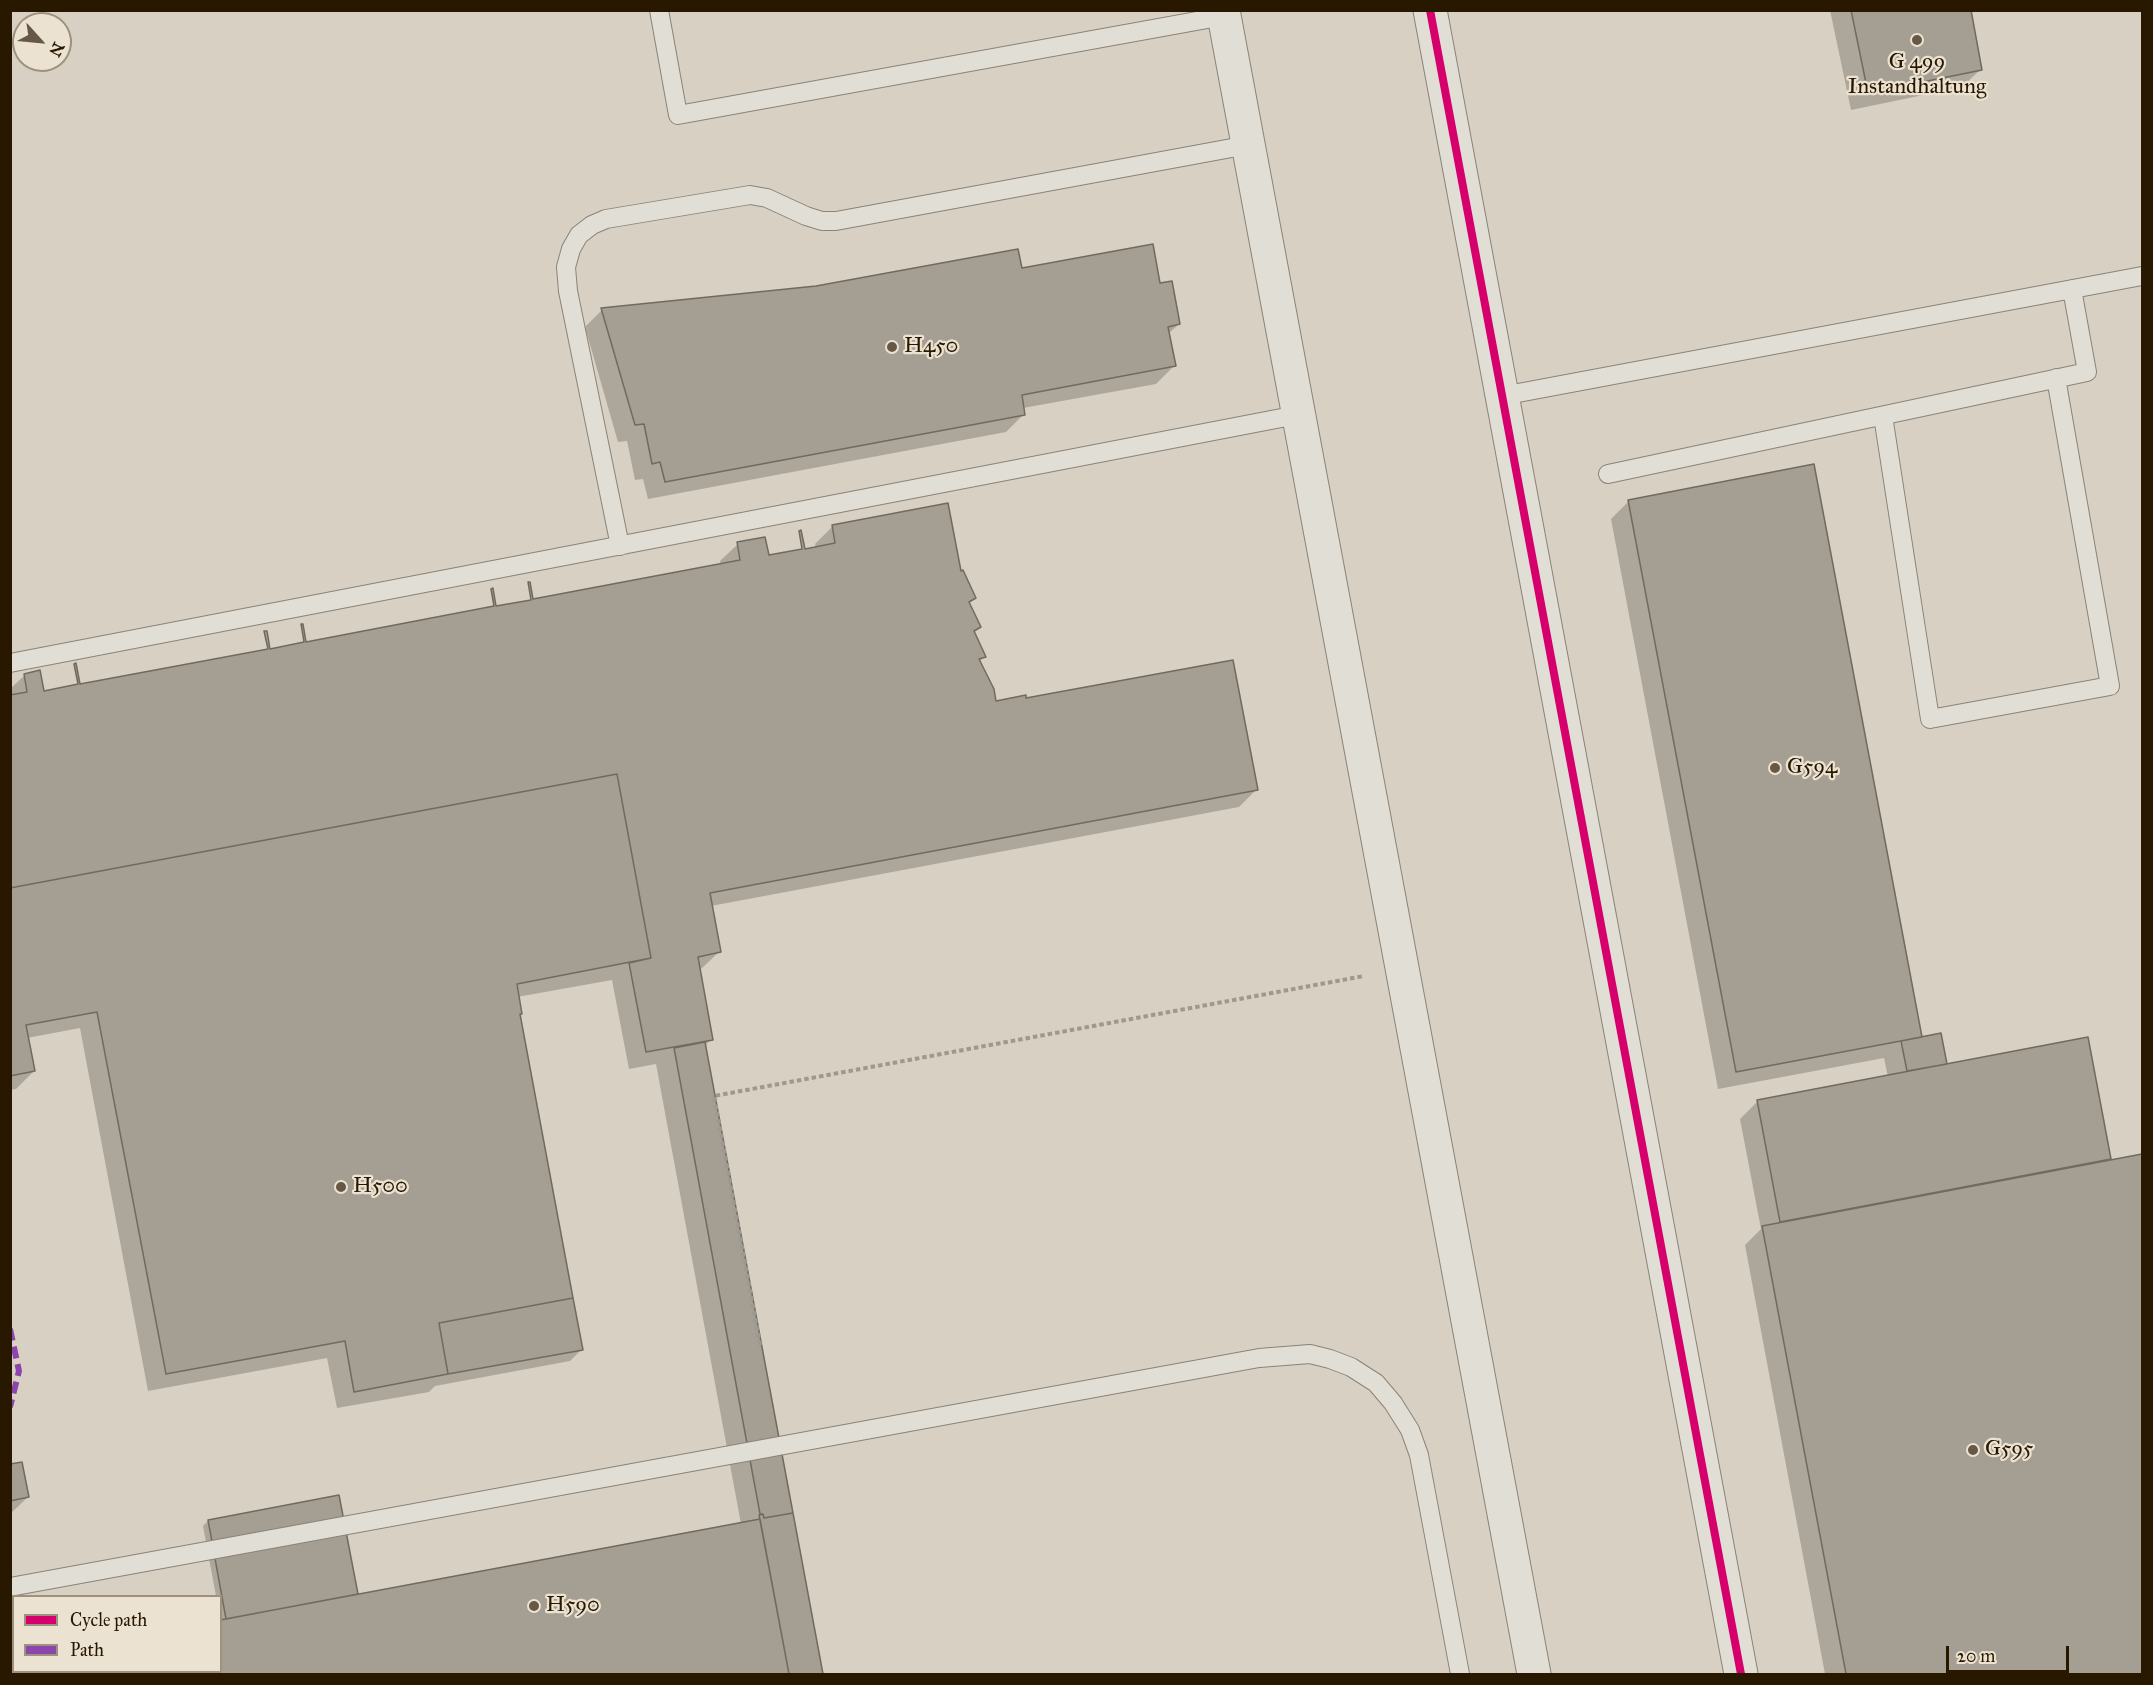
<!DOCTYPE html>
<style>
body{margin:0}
#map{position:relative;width:2153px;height:1685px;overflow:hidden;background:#d8d0c2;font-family:"IM FELL Great Primer",serif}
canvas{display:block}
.frame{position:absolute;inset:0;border:12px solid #291800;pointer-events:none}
.legend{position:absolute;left:12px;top:1595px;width:210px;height:78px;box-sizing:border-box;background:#ece2d1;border:2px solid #9e917d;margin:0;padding:8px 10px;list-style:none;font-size:18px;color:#291800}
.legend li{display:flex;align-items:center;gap:12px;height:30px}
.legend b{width:30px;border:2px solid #9e917d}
.north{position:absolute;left:12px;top:12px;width:60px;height:60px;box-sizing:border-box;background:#ece2d1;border:2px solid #9e917d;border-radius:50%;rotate:117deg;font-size:16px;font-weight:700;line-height:24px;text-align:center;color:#291800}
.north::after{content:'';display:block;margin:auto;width:21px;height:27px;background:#665844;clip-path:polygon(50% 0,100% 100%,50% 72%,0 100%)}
.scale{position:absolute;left:1946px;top:1646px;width:123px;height:27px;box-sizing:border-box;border:3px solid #291800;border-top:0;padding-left:8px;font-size:18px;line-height:21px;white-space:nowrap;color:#291800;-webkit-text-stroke:4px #ece2d1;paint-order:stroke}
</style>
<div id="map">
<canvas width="2153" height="1685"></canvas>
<div class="frame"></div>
<ul class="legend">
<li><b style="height:8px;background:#d6006c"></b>Cycle path</li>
<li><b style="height:8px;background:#8e44ad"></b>Path</li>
</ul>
<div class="north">N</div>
<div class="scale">20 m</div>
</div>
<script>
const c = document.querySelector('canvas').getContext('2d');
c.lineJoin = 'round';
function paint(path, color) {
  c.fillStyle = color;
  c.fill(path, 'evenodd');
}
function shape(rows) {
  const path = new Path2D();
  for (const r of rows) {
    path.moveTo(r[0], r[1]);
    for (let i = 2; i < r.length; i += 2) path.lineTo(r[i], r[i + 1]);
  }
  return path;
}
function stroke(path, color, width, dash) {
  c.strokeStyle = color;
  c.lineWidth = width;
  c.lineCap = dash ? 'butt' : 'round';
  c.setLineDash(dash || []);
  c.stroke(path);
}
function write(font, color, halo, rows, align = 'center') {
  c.font = font + ' "IM FELL Great Primer",serif';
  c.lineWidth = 4.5;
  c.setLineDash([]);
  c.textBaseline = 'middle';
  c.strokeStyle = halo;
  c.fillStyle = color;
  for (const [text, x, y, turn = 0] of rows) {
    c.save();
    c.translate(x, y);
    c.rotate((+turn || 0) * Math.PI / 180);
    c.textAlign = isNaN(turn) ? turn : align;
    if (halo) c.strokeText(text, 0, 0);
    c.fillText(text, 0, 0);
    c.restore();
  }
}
const shadow = shape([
 [1830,10,1969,10,1980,70,1962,87,1851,110],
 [1021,270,1159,285,1179,324,1168,334,1174,366,1156,384,1023,408,1024,414,1006,432,648,499,643,479,635,480,627,441,618,442,585,327,602,310],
 [1629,501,1921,1039,1946,1066,2087,1039,2110,1161,2142,1155,2142,1674,1825,1674,1745,1245,1761,1229,1740,1119,1758,1101,1888,1077,1884,1058,1718,1089,1611,519],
 [833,526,960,573,974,598,968,604,979,627,974,633,985,656,979,662,995,702,1025,699,1256,790,1239,807,711,906,719,952,701,969,698,970,711,1039,704,1047,821,1674,10,1674,10,1661,14,1672,220,1672,220,1596,216,1596,203,1526,208,1521,356,1593,352,1597,741,1524,656,1064,629,1069,612,980,517,997,519,1015,582,1349,570,1361,435,1386,429,1392,337,1408,327,1358,148,1391,80,1028,27,1038,34,1071,16,1089,10,1090,10,689,25,675,43,693,721,565,720,561,738,544,767,557,816,548,815,544],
 [10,1465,28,1497,10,1514]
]);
const building = shape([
 [1851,10,1971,10,1982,70,1868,93,1851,10],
 [1153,244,1160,283,1172,281,1180,324,1168,327,1176,366,1022,395,1025,415,665,482,660,462,652,464,644,424,635,425,601,308,816,286,1018,249,1022,268,1153,244],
 [1814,464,1922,1037,1736,1072,1628,500,1814,464],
 [948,503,961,571,963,570,976,598,969,602,981,627,974,631,986,657,979,659,994,689,996,701,1026,695,1026,698,1233,660,1258,790,710,893,721,952,698,957,713,1040,646,1052,629,963,651,958,617,774,10,888,10,695,27,692,24,674,40,670,44,691,78,684,74,664,76,663,80,684,268,649,264,631,267,631,270,649,304,642,301,624,303,624,306,642,494,606,491,589,493,588,496,606,531,600,528,582,530,582,533,599,740,560,737,542,765,537,769,555,802,549,799,531,801,530,805,549,835,543,832,525,948,503],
 [617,774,651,958,517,984,522,1014,520,1014,573,1298,439,1323,448,1374,354,1392,345,1341,166,1374,97,1012,26,1025,35,1071,10,1076,10,888,617,774],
 [1941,1033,1947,1064,1907,1071,1901,1041,1941,1033],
 [2088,1037,2111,1159,1780,1222,1757,1100,2088,1037],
 [705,1042,793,1513,764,1518,763,1514,760,1514,674,1048,705,1042],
 [2142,1154,2142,1674,1846,1674,1762,1226,2142,1154],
 [573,1298,583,1350,448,1374,439,1323,573,1298],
 [22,1462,29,1497,10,1501,10,1464,22,1462],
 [339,1495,358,1594,226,1619,208,1520,339,1495],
 [793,1513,823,1674,789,1674,759,1515,763,1514,764,1518,793,1513],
 [760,1519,789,1674,10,1674,10,1660,14,1659,14,1672,220,1672,220,1620,760,1519]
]);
const path = shape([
 [760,1345,714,1096,1364,976]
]);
const lane = shape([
 [659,10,678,115,1224,16],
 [1502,396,2142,276],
 [1883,416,1930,719,2110,686,2056,378],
 [1608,474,2087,372,2072,289],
 [620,546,568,291,566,267,571,249,579,235,592,225,606,219,750,195,767,198,806,216,822,221,836,221,1248,145],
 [10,663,1297,415],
 [10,1587,1259,1358,1310,1354,1330,1359,1351,1367,1376,1383,1393,1403,1410,1430,1419,1455,1460,1674]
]);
const street = shape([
 [1223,10,1534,1674],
 [1430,10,1741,1674]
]);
const quiet = shape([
 [10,1329,19,1371,10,1407]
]);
const cycleway = shape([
 [1430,10,1741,1674]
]);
const markers = [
 [1917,40,6,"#665844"],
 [892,347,6,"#665844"],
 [1775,768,6,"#665844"],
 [341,1187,6,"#665844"],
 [1973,1450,6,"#665844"],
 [534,1606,6,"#665844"]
];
const poiNames = [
 ["G 499",1917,63,"center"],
 ["Instandhaltung",1917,88,"center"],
 ["H450",904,347],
 ["G594",1787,768],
 ["H500",353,1187],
 ["G595",1985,1450],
 ["H590",546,1606]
];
paint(shadow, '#0003');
paint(building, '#a59e93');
stroke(building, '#716a5e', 1.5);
stroke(lane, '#8a8378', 20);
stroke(street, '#8a8378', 35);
stroke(path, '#9d9991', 4, [4.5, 3]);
stroke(lane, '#e1ded6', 18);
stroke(street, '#e1ded6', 33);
stroke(quiet, '#8e44ad', 6, [12, 6]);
stroke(cycleway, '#d6006c', 8);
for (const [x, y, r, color] of markers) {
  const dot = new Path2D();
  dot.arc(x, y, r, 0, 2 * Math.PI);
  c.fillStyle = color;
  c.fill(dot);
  stroke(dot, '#ece2d1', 2);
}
write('22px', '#291800', '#ece2d1', poiNames, 'left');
</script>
